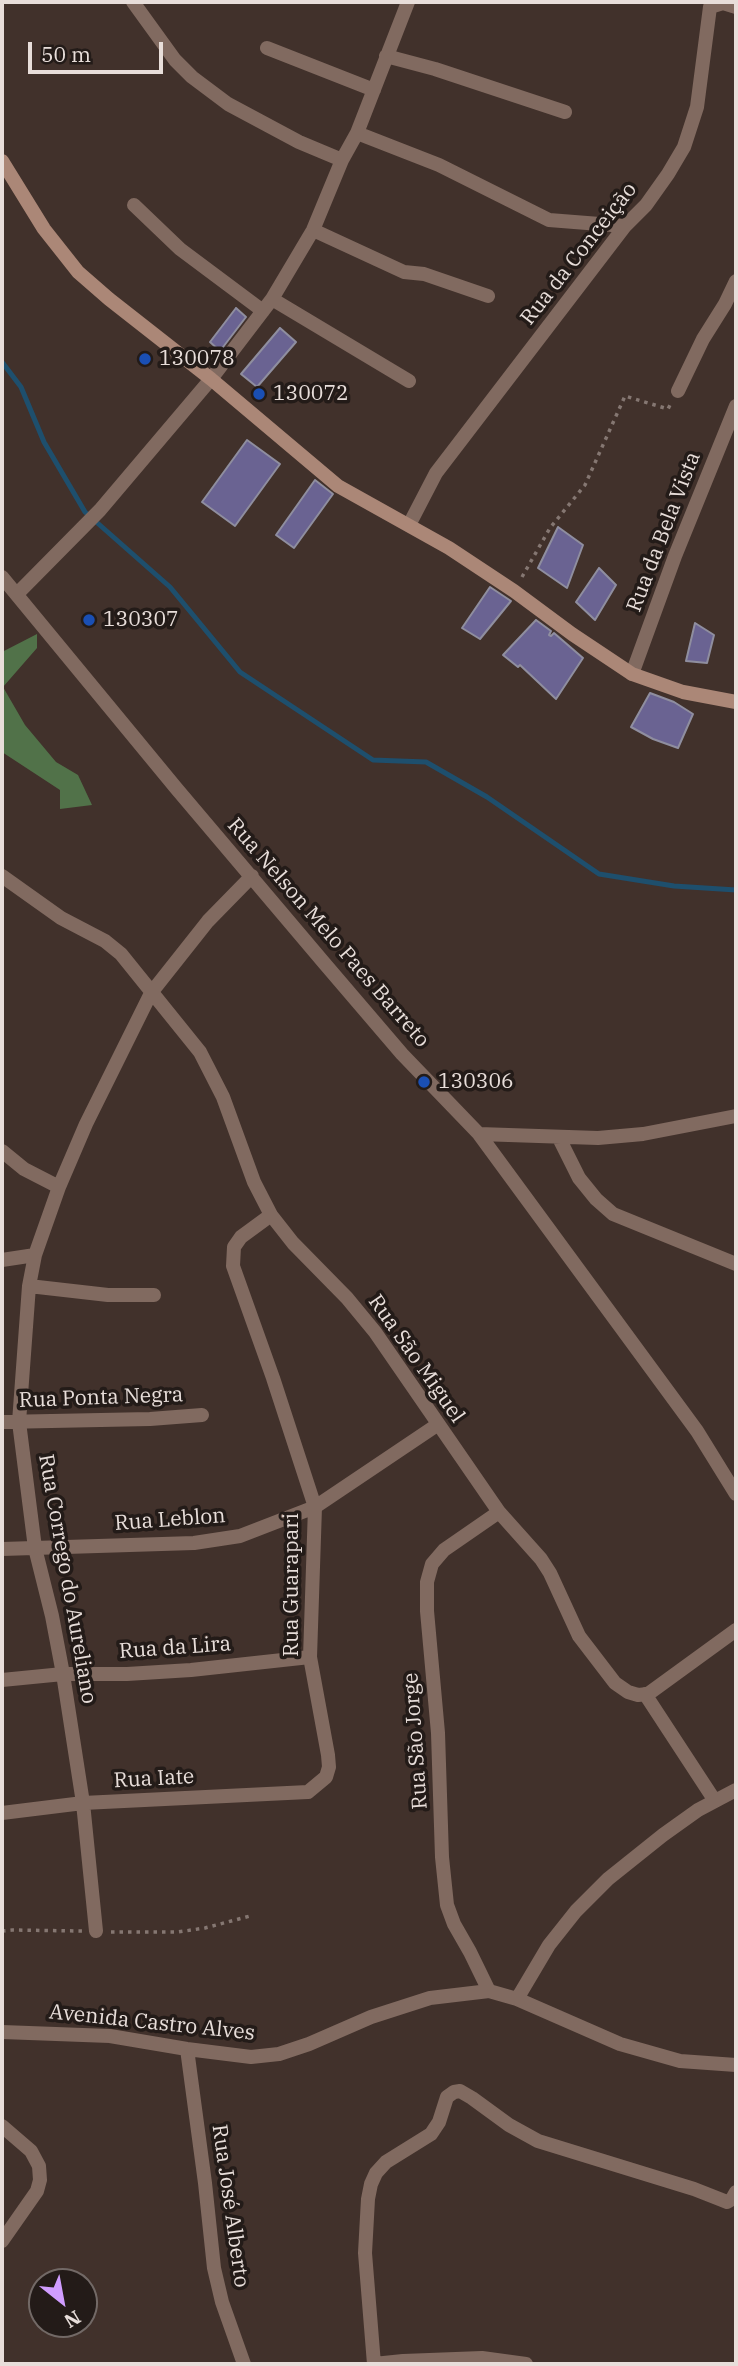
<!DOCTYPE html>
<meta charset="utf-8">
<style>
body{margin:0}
#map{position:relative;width:738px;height:2366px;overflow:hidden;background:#41312b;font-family:"IBM Plex Serif",serif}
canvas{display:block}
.frame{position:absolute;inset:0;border:4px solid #e8deda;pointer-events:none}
.north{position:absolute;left:28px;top:2268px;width:70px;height:70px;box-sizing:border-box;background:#231b18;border:2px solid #726966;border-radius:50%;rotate:149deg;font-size:19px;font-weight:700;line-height:28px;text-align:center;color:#e8deda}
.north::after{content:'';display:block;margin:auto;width:24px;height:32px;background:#d09dff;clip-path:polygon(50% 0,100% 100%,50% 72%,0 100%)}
.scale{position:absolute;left:28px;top:42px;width:135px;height:32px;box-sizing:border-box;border:4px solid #e8deda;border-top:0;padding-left:9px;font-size:21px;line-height:24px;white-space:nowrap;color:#e8deda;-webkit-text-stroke:5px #231b18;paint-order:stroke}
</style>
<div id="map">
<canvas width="738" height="2366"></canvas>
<div class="frame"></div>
<div class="north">N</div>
<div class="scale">50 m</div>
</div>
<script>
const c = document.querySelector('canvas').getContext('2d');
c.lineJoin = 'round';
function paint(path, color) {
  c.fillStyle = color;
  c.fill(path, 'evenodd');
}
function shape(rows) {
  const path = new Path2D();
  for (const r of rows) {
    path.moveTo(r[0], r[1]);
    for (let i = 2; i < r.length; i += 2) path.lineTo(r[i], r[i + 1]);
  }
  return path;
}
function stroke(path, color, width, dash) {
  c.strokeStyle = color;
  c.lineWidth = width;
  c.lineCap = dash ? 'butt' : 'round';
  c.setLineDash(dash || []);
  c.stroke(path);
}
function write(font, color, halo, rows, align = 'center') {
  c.font = font + ' "IBM Plex Serif",serif';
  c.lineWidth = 7;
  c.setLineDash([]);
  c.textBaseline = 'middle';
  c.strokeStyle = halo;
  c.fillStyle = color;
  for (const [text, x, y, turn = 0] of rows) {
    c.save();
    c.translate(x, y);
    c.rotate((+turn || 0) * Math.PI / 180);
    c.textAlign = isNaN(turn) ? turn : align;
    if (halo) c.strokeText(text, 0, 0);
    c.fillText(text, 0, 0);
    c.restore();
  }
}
const forest = shape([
 [37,634,37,648,3,687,25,725,56,762,78,775,92,805,60,809,60,790,2,752,2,652]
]);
const stream = shape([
 [2,362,21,387,44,442,85,512,170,587,240,672,373,760,426,762,487,797,599,874,674,886,736,890]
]);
const building = shape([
 [236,308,246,317,220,351,210,342,236,308],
 [280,328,296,342,257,387,241,374,280,328],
 [247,440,280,464,235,526,202,502,247,440],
 [315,480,333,494,294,548,276,535,315,480],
 [558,527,583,545,567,588,538,568,558,527],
 [599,568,616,585,595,620,576,602,599,568],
 [490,587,511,601,480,639,462,628,490,587],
 [536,620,551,631,549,635,551,636,554,633,583,658,556,699,520,665,518,667,503,655,536,620],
 [695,623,714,635,707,663,686,661,695,623],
 [650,693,674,702,693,714,678,748,653,739,631,727,650,693]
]);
const path = shape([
 [522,577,550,528,585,485,625,396,668,409,671,403],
 [2,1931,12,1930,82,1931],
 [111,1932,178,1932,205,1928,250,1916]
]);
const street = shape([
 [133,2,175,60,192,77,228,104,299,142,342,160],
 [267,48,374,90],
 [386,56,435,69,565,112],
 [357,133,439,165,549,220,625,226],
 [134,205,180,249,263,311],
 [313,230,404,272,424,274,488,296],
 [272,299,409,381],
 [678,391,703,339,725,304,736,281],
 [409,525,436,473,625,226,646,205,668,174,684,147,697,107,710,7,723,3,736,7],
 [2,577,176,788,325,964,402,1054,479,1134,697,1431,736,1494],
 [17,594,100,510,211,379,272,299,313,230,342,160,357,133,408,2],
 [632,674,675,556,736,406],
 [2,876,61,918,105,941,121,954,200,1052,223,1097,254,1182,271,1215,293,1243,347,1298,375,1332,499,1512,541,1559,550,1573,579,1636,615,1683,628,1692,638,1695,648,1694,736,1630],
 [479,1134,598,1138,643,1134,736,1116],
 [559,1138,579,1178,596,1199,613,1214,736,1264],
 [2,1151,24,1169,59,1187],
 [2,1260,35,1255],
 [29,1286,108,1295,154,1295],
 [2,1422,150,1419,202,1415],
 [2,1549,194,1543,240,1536,315,1507,437,1425],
 [2,1680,63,1674,127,1674,191,1670,310,1657],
 [645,1694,715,1801],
 [2,1813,83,1803,308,1792,326,1777,329,1767,328,1755,310,1657,315,1507,273,1378,233,1266,234,1247,241,1237,271,1215],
 [96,1931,83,1803,63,1674,52,1616,35,1548,19,1422,29,1286,35,1255,59,1187,86,1124,151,993,208,921,252,876],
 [489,1991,470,1952,454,1924,447,1905,442,1857,438,1733,427,1611,427,1582,432,1564,444,1550,499,1512],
 [517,1999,549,1945,576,1911,608,1879,663,1835,698,1810,736,1790],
 [2,2032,110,2036,187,2049,251,2057,279,2054,309,2044,371,2017,430,1998,489,1991,517,1999,620,2044,680,2061,736,2065],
 [187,2049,205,2183,214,2268,222,2302,244,2364],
 [2,2126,31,2151,39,2166,40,2180,37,2191,2,2241],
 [374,2364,365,2253,368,2199,371,2184,376,2173,386,2162,431,2134,439,2122,447,2097,454,2092,460,2091,472,2098,509,2125,538,2141,694,2189,722,2200,727,2202,732,2199,736,2192],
 [374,2364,403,2361,482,2358,526,2364]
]);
const secondary = shape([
 [2,161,44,229,78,272,109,299,211,379,338,486,449,548,514,591,572,634,632,674,683,692,736,702]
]);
const markers = [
 [145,359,7,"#1a4fb4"],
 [259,394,7,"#1a4fb4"],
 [89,620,7,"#1a4fb4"],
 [424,1082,7,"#1a4fb4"]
];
const streetNames = [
 ["Rua da Conceição",579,254,-52],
 ["Rua da Bela Vista",664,532,-69],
 ["Rua Nelson Melo Paes Barreto",328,933,49],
 ["Rua São Miguel",416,1359,55],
 ["Rua Ponta Negra",101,1398,-2],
 ["Rua Leblon",170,1520,-4],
 ["Rua Corrego do Aureliano",67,1579,80],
 ["Rua Guarapari",292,1585,-90],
 ["Rua da Lira",175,1648,-4],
 ["Rua São Jorge",416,1741,-94],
 ["Rua Iate",154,1779,-3],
 ["Avenida Castro Alves",152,2023,6],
 ["Rua José Alberto",230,2206,82]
];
const poiNames = [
 ["130078",159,359],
 ["130072",273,394],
 ["130307",103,620],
 ["130306",438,1082]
];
paint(forest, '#517249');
stroke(stream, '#1e4f6d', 5);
paint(building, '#6a6392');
stroke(building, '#8f8e9f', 2);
stroke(path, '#857772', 3.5, [3.5, 5]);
stroke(street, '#816a60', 14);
stroke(secondary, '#ab8777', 14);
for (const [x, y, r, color] of markers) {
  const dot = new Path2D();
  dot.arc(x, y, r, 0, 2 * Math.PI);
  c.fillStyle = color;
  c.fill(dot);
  stroke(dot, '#231b18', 2.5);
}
write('21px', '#e8deda', '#231b18', streetNames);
write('21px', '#e8deda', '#231b18', poiNames, 'left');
</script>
